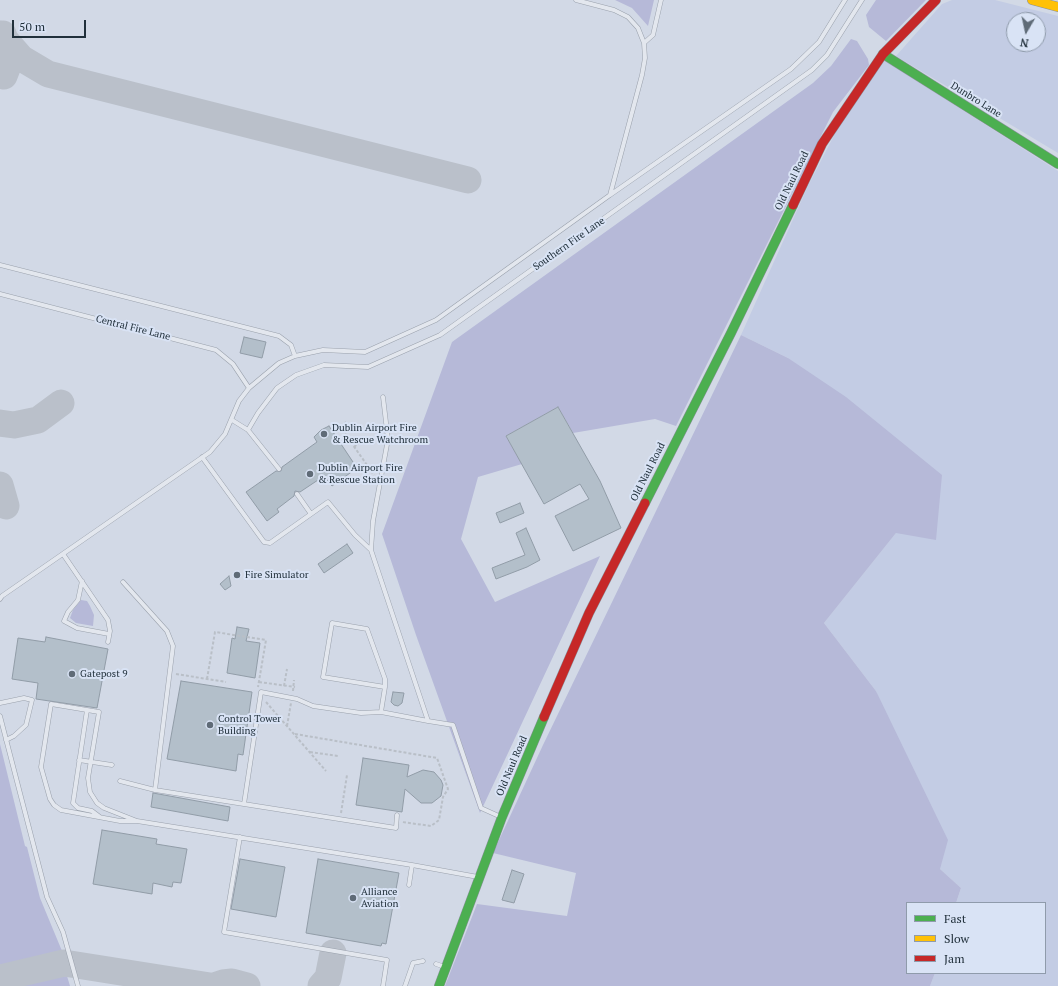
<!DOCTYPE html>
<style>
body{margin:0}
#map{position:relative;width:1058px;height:986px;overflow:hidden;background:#d2d9e6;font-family:"PT Serif",serif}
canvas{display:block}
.legend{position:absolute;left:906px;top:902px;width:140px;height:72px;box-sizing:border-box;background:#d9e3f5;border:1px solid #8f9bab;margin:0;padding:5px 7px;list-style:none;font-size:12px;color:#21303b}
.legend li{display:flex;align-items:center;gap:8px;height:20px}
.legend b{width:20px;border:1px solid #8f9bab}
.north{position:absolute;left:1006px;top:12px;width:40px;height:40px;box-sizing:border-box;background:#d9e3f5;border:1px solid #8f9bab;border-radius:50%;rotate:189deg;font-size:11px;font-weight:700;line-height:16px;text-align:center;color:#21303b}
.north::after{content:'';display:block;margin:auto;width:14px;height:18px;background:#5f6b77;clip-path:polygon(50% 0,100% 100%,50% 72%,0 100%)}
.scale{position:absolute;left:12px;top:20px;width:74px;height:18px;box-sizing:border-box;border:2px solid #21303b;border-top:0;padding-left:5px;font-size:12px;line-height:14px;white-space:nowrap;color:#21303b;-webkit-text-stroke:3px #d9e3f5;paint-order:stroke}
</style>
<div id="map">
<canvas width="1058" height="986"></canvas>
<ul class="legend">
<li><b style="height:5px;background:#4caf50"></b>Fast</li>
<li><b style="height:5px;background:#ffc107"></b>Slow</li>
<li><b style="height:5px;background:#c62828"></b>Jam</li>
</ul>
<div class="north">N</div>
<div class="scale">50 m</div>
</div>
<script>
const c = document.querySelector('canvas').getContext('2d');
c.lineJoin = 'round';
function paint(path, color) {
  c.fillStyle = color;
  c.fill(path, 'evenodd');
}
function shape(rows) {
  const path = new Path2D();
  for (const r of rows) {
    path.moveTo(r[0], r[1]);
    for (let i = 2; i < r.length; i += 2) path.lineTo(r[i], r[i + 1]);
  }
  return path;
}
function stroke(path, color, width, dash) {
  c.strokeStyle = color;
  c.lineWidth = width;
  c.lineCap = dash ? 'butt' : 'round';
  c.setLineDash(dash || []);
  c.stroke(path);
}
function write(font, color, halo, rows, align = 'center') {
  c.font = font + ' "PT Serif",serif';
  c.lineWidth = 4;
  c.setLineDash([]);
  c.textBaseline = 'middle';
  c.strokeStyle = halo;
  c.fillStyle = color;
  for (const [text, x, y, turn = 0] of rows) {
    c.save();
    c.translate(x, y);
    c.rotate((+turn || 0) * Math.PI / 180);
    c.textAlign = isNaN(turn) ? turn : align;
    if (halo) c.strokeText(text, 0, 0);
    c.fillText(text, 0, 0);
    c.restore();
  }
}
const farmland = shape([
 [952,0,995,0,1058,16,1058,153,896,56,942,4],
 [1014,20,1038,20,1038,44,1014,44],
 [884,60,1058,171,1058,986,930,986,935,973,1045,973,1045,903,956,903,961,888,940,869,876,691,824,623,896,533,788,358,741,335,808,186,846,112]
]);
const green = shape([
 [615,0,654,0,648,26,632,8],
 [876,0,926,0,886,41,869,27,866,15],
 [851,39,857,41,868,59,869,65,833,112,676,426,655,419,573,433,558,407,506,436,522,464,478,477,461,539,495,602,600,556,480,813,416,635,382,534,452,342,813,83,831,66],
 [741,335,788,358,846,397,942,475,936,540,896,533,824,623,876,691,948,840,940,869,961,888,956,903,907,903,907,973,935,973,930,986,445,986,477,904,567,916,576,873,493,853,543,745],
 [81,600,87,601,90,606,94,615,93,626,76,623,70,618,73,610],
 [0,744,25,846,27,847,40,898,62,951,0,966],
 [67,976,70,986,12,986,44,977]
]);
const taxiway = shape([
 [0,34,21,58,48,74,468,180],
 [3,34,8,48,9,57,9,63,4,76],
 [0,423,14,425,38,420,61,403],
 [0,485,6,506],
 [0,978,64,963,210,986],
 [214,986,223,983,232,982,247,986],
 [321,986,328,978,333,953]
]);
const building = shape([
 [244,337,266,342,262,358,240,353,244,337],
 [558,407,600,481,621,528,573,551,555,516,589,499,580,484,544,504,506,436,558,407],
 [329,426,357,468,332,486,324,476,300,492,295,491,294,496,277,509,279,512,267,521,246,492,276,471,281,471,282,467,317,442,314,437,321,430,329,426],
 [520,503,524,513,500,523,496,513,520,503],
 [526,528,540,560,527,567,496,579,492,568,525,555,516,533,526,528],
 [347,544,353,553,324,573,318,564,347,544],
 [229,576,231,586,225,590,220,584,229,576],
 [237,627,249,629,246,641,260,643,255,678,227,673,232,638,235,639,237,627],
 [46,637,108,649,97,708,36,699,38,683,12,679,18,638,45,642,46,637],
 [181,681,252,692,243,755,238,754,236,771,167,759,181,681],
 [393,692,404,693,402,703,398,706,394,705,391,702,393,692],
 [363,758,409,765,407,777,423,770,434,772,441,780,443,785,441,796,432,803,421,803,405,789,402,812,356,805,363,758],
 [153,793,230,807,228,821,151,807,153,793],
 [102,830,157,839,156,844,187,849,181,883,173,882,172,887,153,883,152,894,93,884,102,830],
 [240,859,285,867,276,917,231,909,240,859],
 [318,859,399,873,386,944,382,943,381,946,306,933,318,859],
 [512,870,524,874,514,903,502,900,512,870]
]);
const path = shape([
 [346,422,341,428,374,475],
 [354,447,360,442],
 [176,674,226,682],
 [207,679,215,632,266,640,258,687],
 [259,682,295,687],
 [284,686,287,669],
 [293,691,294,680],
 [266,702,326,771],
 [287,726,291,703],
 [295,734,437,758,448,789,443,797,439,820,431,826,402,822],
 [310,752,338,756],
 [341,813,347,775]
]);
const lane = shape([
 [644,43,653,35,661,0],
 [610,195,791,69,819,42,845,0],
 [0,265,279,336,291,345,295,356],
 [0,294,216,350,233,364,249,388],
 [232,420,248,430,279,469],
 [248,430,258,413,277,388,296,375,324,365,368,367,440,335,812,70,827,55,862,0],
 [202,457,264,542,270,543,328,502,355,535,371,550,373,521,388,439,383,397],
 [297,494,311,514],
 [371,550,428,721,453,725,481,808,501,817],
 [63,554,108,620,110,631,108,642],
 [82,581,78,600,68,612,64,621,77,628,109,634],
 [123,582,167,631,173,646,155,790],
 [0,599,2,596,210,452,225,434,239,401,249,388,279,363,295,356,323,350,365,352,436,320,610,195,642,75,645,58,644,43,638,28,628,17,614,10,576,0],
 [0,703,24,698,32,700,26,725,14,736,6,740],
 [87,710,73,803,78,808,92,811,100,817],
 [381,712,385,687,385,679,367,629,332,623,323,677,385,687],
 [0,716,47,897,63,932,78,986],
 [79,760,112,765],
 [120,781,155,790,396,828,397,815],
 [244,804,261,692,297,699,313,706,361,713,381,712,428,721],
 [137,821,104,808,97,803,90,792,88,778,99,712,51,704,41,767,50,799,54,805,61,810,120,821,137,821,412,865,409,885],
 [240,837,224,932,387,960,383,986],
 [412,865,478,877],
 [436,964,445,967],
 [405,986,413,963,423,961]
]);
const fast = shape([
 [883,54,1058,164],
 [645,503,731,333,793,205],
 [439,986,502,817,544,717]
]);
const slow = shape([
 [1032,0,1058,7]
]);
const jam = shape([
 [793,205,822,144,883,54,936,0],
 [544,717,589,613,645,503]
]);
const markers = [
 [324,434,4,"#5f6b77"],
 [310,474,4,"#5f6b77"],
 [237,575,4,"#5f6b77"],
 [72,674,4,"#5f6b77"],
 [210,725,4,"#5f6b77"],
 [353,898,4,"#5f6b77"]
];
const streetNames = [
 ["Dunbro Lane",976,100,32],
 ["Old Naul Road",792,181,-64],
 ["Southern Fire Lane",569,244,-35],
 ["Central Fire Lane",133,328,14],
 ["Old Naul Road",648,472,-63],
 ["Old Naul Road",512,766,-67]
];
const poiNames = [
 ["Dublin Airport Fire",332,428],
 ["& Rescue Watchroom",332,440],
 ["Dublin Airport Fire",318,468],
 ["& Rescue Station",318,480],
 ["Fire Simulator",245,575],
 ["Gatepost 9",80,674],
 ["Control Tower",218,719],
 ["Building",218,731],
 ["Alliance",361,892],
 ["Aviation",361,904]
];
paint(farmland, '#c3cce4');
paint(green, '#b6b9d8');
stroke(taxiway, '#bac0ca', 27);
paint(building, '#b3bfca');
stroke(building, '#919ca7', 1);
stroke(lane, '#9aa1ac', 5);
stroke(fast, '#8a929b', 10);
stroke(slow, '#8a929b', 10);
stroke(jam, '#8a929b', 10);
stroke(path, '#b9bfc7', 2, [3, 2]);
stroke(lane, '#e3e7ee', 4);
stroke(fast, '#4caf50', 9);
stroke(slow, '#ffc107', 9);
stroke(jam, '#c62828', 9);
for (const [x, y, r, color] of markers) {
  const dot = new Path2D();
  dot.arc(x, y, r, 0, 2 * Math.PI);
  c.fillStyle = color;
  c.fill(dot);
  stroke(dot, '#d9e3f5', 1.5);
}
write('10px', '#21303b', '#d9e3f5', streetNames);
write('10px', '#21303b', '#d9e3f5', poiNames, 'left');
</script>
